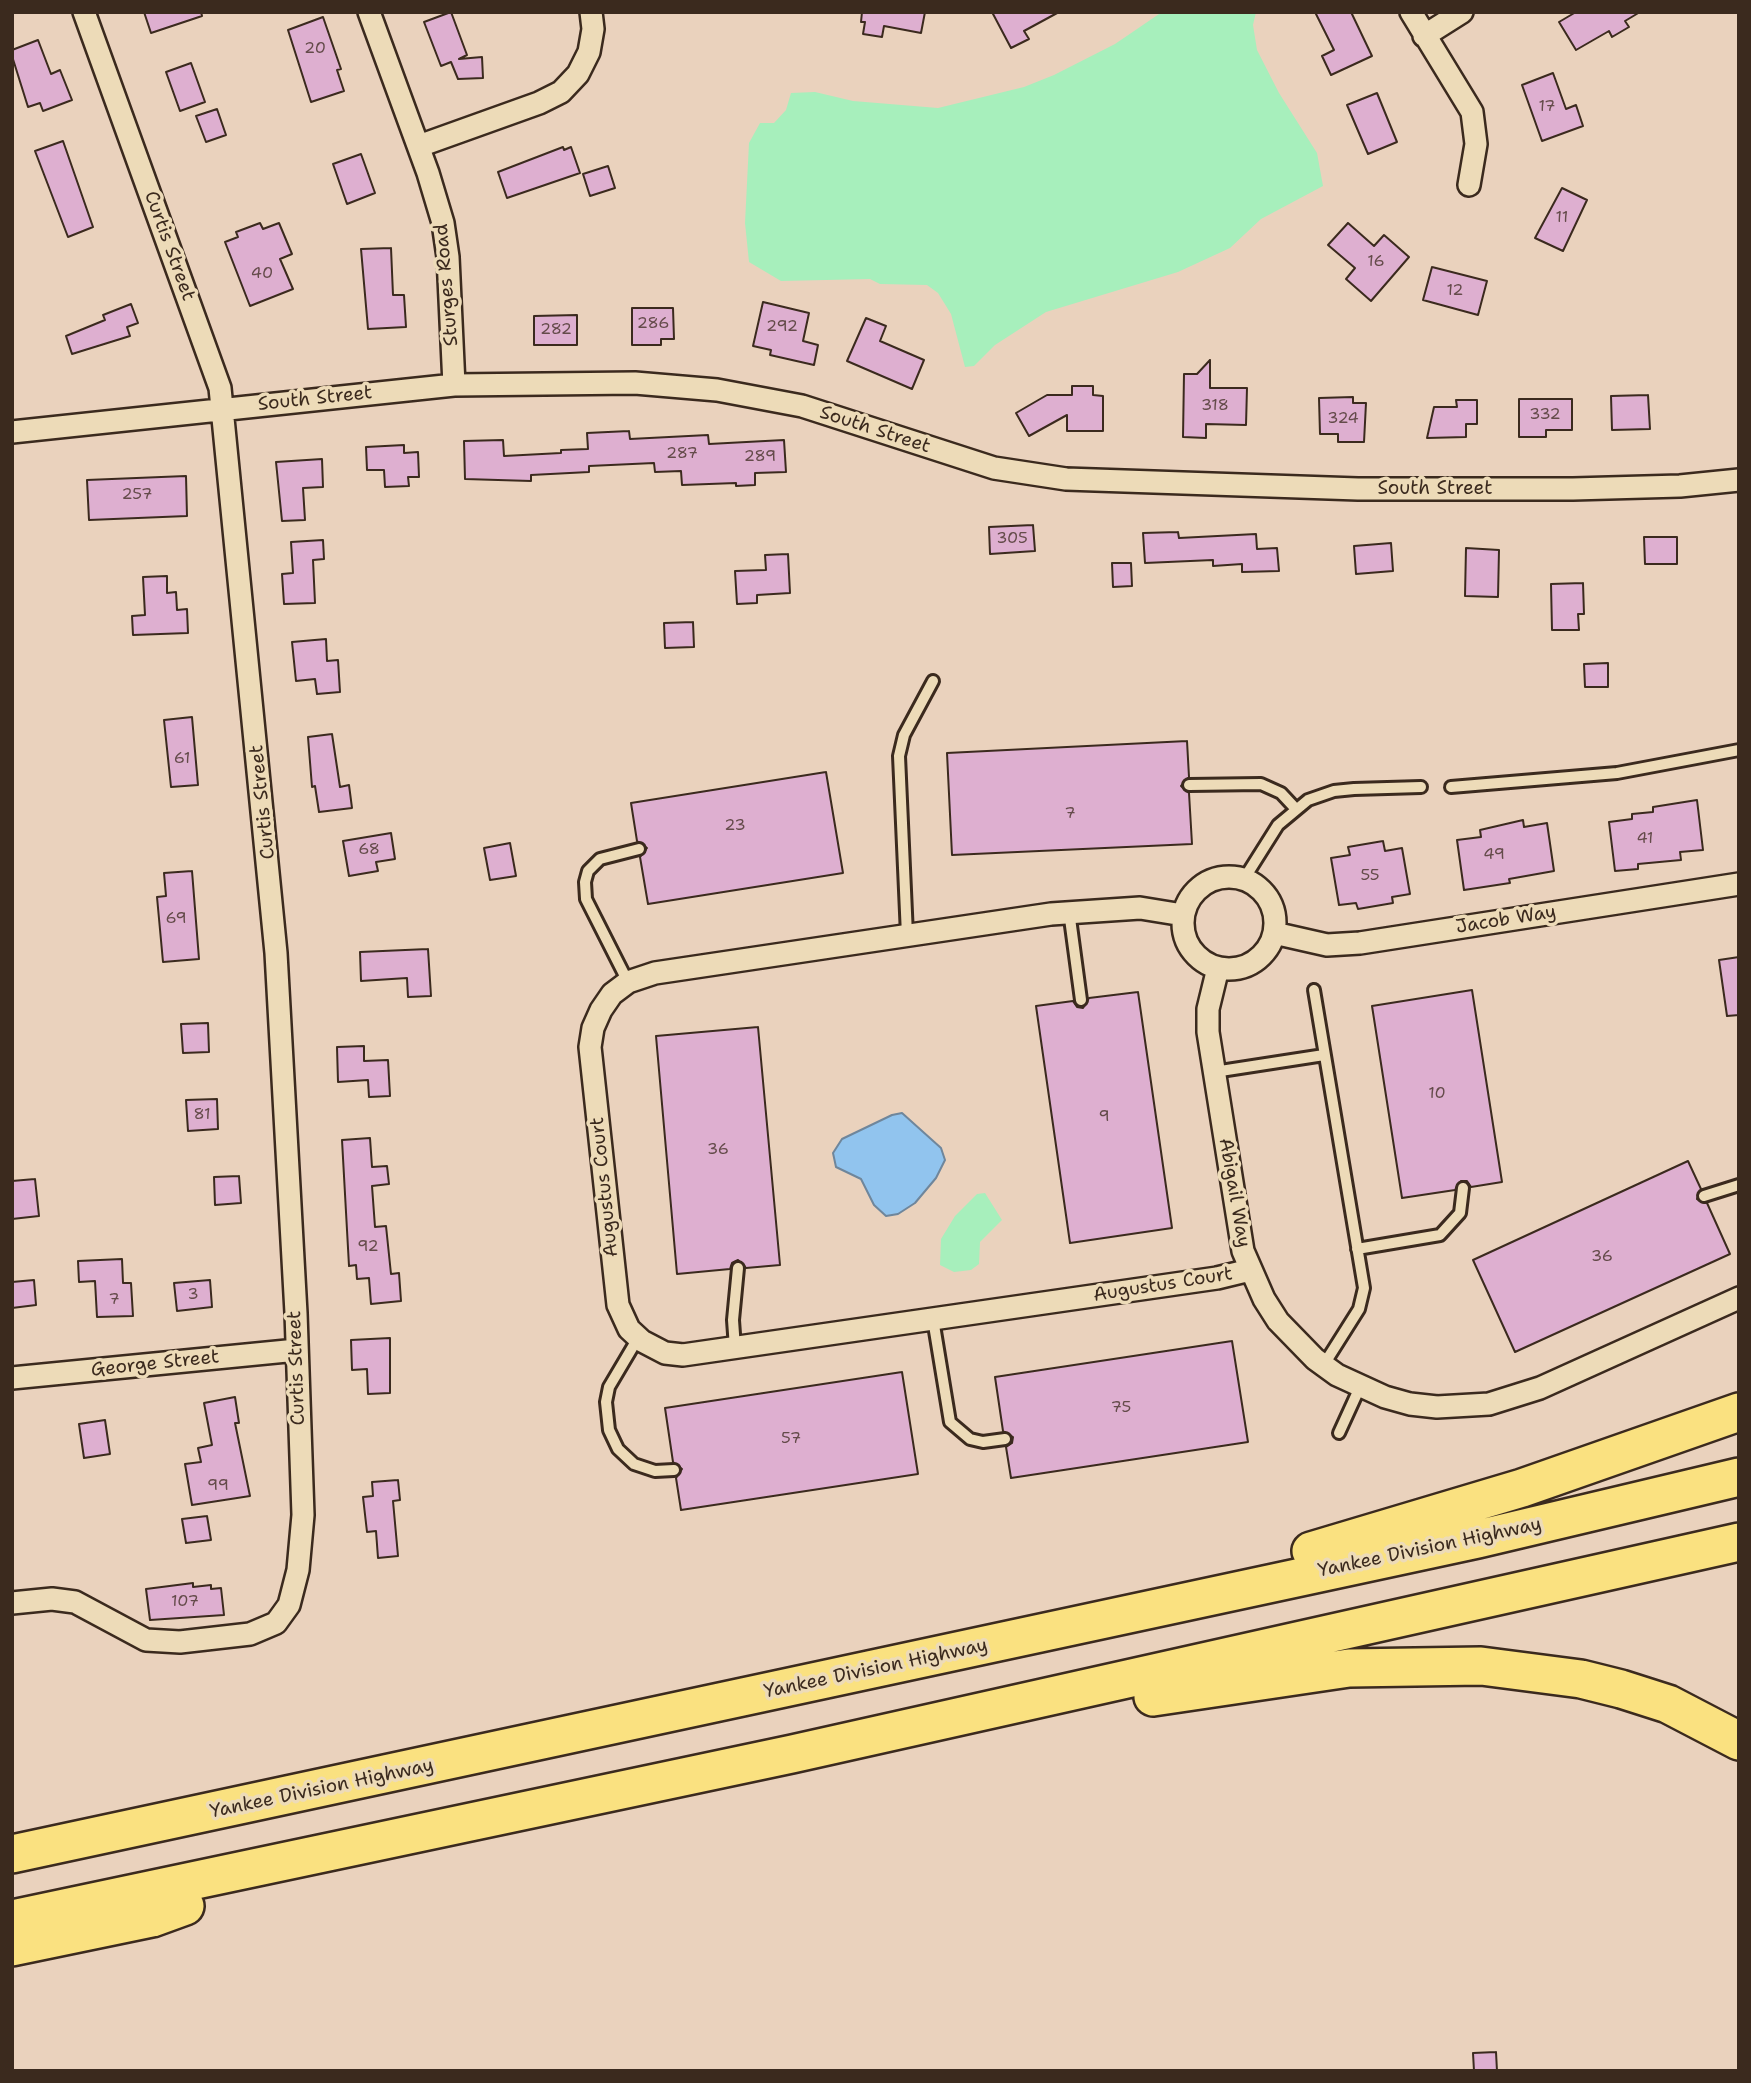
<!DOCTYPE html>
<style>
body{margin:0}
#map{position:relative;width:1751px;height:2083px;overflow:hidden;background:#ead2bd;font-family:"Shantell Sans",sans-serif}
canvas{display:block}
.frame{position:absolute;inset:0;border:14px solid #3b2a1e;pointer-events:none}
</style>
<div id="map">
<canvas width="1751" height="2083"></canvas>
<div class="frame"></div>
</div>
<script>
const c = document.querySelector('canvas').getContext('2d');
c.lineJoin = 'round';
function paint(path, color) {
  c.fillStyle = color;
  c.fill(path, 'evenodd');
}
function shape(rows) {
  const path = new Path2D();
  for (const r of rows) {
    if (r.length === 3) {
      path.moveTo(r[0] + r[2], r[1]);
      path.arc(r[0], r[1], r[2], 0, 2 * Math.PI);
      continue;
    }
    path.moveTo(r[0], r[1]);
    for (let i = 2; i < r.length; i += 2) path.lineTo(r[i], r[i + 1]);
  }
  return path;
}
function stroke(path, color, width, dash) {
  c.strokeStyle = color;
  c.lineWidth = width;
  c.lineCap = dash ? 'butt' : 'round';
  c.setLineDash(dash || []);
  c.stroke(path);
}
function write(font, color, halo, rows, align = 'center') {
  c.font = font + ' "Shantell Sans",sans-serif';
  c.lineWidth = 7;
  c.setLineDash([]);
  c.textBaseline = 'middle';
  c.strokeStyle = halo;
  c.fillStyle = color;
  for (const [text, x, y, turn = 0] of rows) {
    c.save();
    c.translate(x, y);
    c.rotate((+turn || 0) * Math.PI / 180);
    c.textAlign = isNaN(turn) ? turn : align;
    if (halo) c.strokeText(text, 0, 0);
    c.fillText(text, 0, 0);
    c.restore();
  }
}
const green = shape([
 [1162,12,1256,12,1253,25,1257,50,1279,93,1317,153,1323,186,1261,219,1230,248,1178,272,1046,312,995,345,974,366,965,367,951,314,938,293,927,285,880,284,870,279,781,281,749,262,745,223,749,143,760,123,774,123,786,110,791,93,815,92,853,101,938,108,1024,87,1054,75,1115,44],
 [985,1193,1002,1220,980,1242,979,1264,971,1270,954,1272,940,1265,941,1239,955,1216,977,1194]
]);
const water = shape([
 [902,1113,941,1148,945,1160,936,1178,915,1203,898,1214,886,1216,874,1205,861,1179,836,1167,833,1153,842,1139,892,1115,902,1113]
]);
const building = shape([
 [144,12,201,12,202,16,151,33,144,12],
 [451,12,467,55,459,59,482,57,483,78,458,79,451,62,441,66,424,22,451,12],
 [862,12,925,12,921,33,884,26,882,37,863,34,865,22,861,22,862,12],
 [992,12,1059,12,1024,31,1029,39,1011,48,992,12],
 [1315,12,1351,12,1372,56,1331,75,1322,56,1334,50,1315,12],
 [1576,12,1640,12,1625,21,1629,27,1612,37,1609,31,1576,50,1559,22,1576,12],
 [323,17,341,69,337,70,344,91,311,102,288,30,323,17],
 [38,40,51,74,60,70,72,100,43,111,40,103,28,107,12,56,12,50,38,40],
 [191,63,205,102,180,111,166,72,191,63],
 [1553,73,1566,109,1576,105,1583,126,1542,141,1522,85,1553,73],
 [1377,93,1397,142,1368,154,1347,105,1377,93],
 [217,109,226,135,206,142,196,116,217,109],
 [63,141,93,227,68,237,35,151,63,141],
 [563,147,564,150,571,147,580,173,507,198,498,172,563,147],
 [361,154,375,193,347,204,333,164,361,154],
 [608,166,615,188,590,196,583,174,608,166],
 [1562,188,1587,200,1563,251,1535,238,1562,188],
 [260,223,263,229,279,223,292,254,280,259,293,289,250,306,225,242,238,237,236,232,260,223],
 [1348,223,1374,246,1384,235,1409,257,1371,301,1346,279,1355,268,1328,245,1348,223],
 [391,248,393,295,404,295,406,327,368,329,361,249,391,248],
 [1432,267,1487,281,1478,315,1423,300,1432,267],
 [763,302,809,313,803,341,818,345,814,365,770,355,771,350,753,346,763,302],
 [131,304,138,323,127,327,130,336,72,354,66,336,105,320,103,315,131,304],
 [632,308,673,308,674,339,661,339,661,345,632,345,632,308],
 [577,315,577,345,534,345,534,316,577,315],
 [866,318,886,326,880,341,924,360,912,389,847,361,866,318],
 [1210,360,1210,388,1247,388,1246,425,1206,424,1206,438,1183,437,1184,374,1197,374,1210,360],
 [1072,386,1093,386,1093,395,1103,396,1103,431,1067,431,1067,415,1029,436,1016,413,1047,395,1072,395,1072,386],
 [1648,395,1650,429,1612,430,1611,396,1648,395],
 [1353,397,1353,403,1366,403,1364,442,1338,442,1338,434,1320,434,1319,398,1353,397],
 [1519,399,1572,399,1572,430,1546,430,1546,437,1519,437,1519,399],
 [1456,400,1477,400,1477,424,1466,424,1466,437,1427,438,1434,407,1457,407,1456,400],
 [629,431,630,439,708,435,709,444,784,440,786,472,755,473,755,485,736,486,736,483,682,485,681,471,655,472,654,463,589,466,589,472,531,475,531,481,465,479,464,441,503,440,504,456,561,453,561,450,588,449,587,433,629,431],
 [404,445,404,453,418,452,419,477,408,477,409,486,385,487,384,470,367,470,366,447,404,445],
 [322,459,323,487,303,488,305,520,282,521,276,462,322,459],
 [186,476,187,516,89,520,87,480,186,476],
 [1033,525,1035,551,990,554,989,527,1033,525],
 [1178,532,1179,538,1256,534,1257,549,1277,548,1279,571,1242,572,1242,564,1213,566,1213,560,1145,563,1143,533,1178,532],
 [1644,537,1677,537,1677,564,1645,564,1644,537],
 [323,540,324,559,313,560,315,603,284,604,282,574,293,573,291,542,323,540],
 [1391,543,1393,571,1356,574,1354,546,1391,543],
 [1466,548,1499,550,1498,597,1465,596,1466,548],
 [788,554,790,593,757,595,757,603,737,604,735,571,766,570,765,555,788,554],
 [1112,563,1131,563,1132,586,1113,587,1112,563],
 [167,576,167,593,176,592,177,610,187,609,188,633,133,635,132,616,145,615,143,577,167,576],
 [1583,583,1584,614,1578,614,1579,630,1552,630,1551,584,1583,583],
 [693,622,694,647,665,648,664,623,693,622],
 [326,639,327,661,338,660,340,692,317,694,315,679,296,681,292,642,326,639],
 [1608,663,1608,687,1585,687,1584,664,1608,663],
 [192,717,198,785,171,787,164,720,192,717],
 [332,734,340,787,349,785,352,808,319,812,315,786,312,787,308,737,332,734],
 [1187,741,1189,777,1181,786,1189,793,1192,844,952,855,947,753,1187,741],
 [826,772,843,873,648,904,640,857,647,848,637,841,631,803,826,772],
 [1697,800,1703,850,1680,852,1681,860,1638,864,1638,869,1615,871,1609,822,1632,819,1632,814,1653,812,1653,807,1697,800],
 [1523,820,1524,827,1547,823,1554,871,1509,879,1510,883,1464,890,1457,840,1481,837,1480,830,1523,820],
 [391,833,395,859,376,862,378,871,349,876,343,841,391,833],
 [1383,841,1385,851,1402,848,1410,894,1392,897,1393,903,1358,909,1356,903,1339,905,1331,858,1350,855,1348,847,1383,841],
 [510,843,516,876,490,880,484,848,510,843],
 [192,871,199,959,163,962,157,897,166,896,164,873,192,871],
 [428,949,431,996,408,997,407,978,361,981,360,952,428,949],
 [1739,957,1739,1015,1727,1016,1719,960,1739,957],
 [1472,990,1502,1182,1471,1187,1467,1181,1461,1181,1455,1190,1402,1198,1372,1006,1472,990],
 [1138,992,1172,1228,1070,1243,1036,1006,1073,1001,1077,1007,1083,1008,1089,998,1138,992],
 [208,1023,209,1052,183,1053,181,1024,208,1023],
 [758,1027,780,1265,746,1268,738,1260,732,1263,730,1269,677,1274,656,1036,758,1027],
 [364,1046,364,1061,388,1060,390,1096,369,1097,368,1080,338,1082,337,1047,364,1046],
 [217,1099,218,1129,188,1131,186,1100,217,1099],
 [370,1138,372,1167,387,1166,389,1184,372,1186,375,1227,386,1226,391,1274,399,1273,401,1301,371,1304,369,1278,357,1279,356,1265,349,1266,342,1140,370,1138],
 [1688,1161,1701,1189,1697,1199,1707,1203,1730,1254,1515,1352,1473,1260,1688,1161],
 [239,1176,241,1203,215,1205,214,1177,239,1176],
 [35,1179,39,1216,12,1219,12,1181,35,1179],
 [122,1259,123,1283,131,1283,133,1316,97,1317,95,1281,79,1282,78,1261,122,1259],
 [34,1280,36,1305,12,1308,12,1282,34,1280],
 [210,1280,212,1307,177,1311,174,1283,210,1280],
 [390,1338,390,1393,368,1394,367,1369,352,1370,351,1340,390,1338],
 [1232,1341,1248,1442,1011,1478,1006,1447,1012,1443,1013,1437,1003,1431,995,1377,1232,1341],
 [902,1372,918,1474,681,1510,676,1478,682,1469,673,1462,665,1408,902,1372],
 [235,1397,239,1423,235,1423,250,1496,192,1505,185,1464,201,1462,198,1448,212,1445,204,1403,235,1397],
 [105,1420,110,1454,84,1458,79,1424,105,1420],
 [398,1480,400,1500,393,1501,398,1556,378,1558,376,1531,367,1532,363,1497,373,1496,372,1482,398,1480],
 [207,1516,211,1540,186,1543,182,1519,207,1516],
 [193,1583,193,1587,211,1585,211,1589,221,1588,224,1615,150,1620,146,1589,193,1583],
 [1496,2052,1497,2071,1474,2071,1473,2053,1496,2052]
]);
const service = shape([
 [1189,785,1261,784,1281,793,1295,808],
 [1451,787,1617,773,1739,750],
 [1244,879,1278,825,1308,800,1334,791,1354,789,1421,787],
 [1069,911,1081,1000],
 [907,935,899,756,904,735,933,681],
 [628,982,586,899,585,882,588,871,600,859,639,849],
 [1314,990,1364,1288,1359,1309,1323,1366],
 [1214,1072,1324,1055],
 [1704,1196,1739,1185],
 [1357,1249,1440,1235,1460,1213,1463,1188],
 [933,1319,950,1422,970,1439,983,1442,1005,1439],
 [638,1338,609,1387,606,1402,609,1430,618,1449,634,1464,655,1471,674,1470],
 [735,1348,733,1320,738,1268],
 [1339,1433,1360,1387]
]);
const minor = shape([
 [369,12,428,173,443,223,448,257,454,385],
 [1411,12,1472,112,1476,144,1469,185],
 [1424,36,1462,12],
 [419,146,539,103,561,92,578,74,589,52,593,29,591,12],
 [12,432,454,385,635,383,717,390,802,406,994,468,1066,479,1358,489,1573,489,1680,486,1739,480],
 [1229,923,46],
 [1183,915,1140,908,1051,914,655,973,628,982,612,994,601,1010,593,1028,590,1047,618,1305,629,1329,642,1341,665,1353,683,1355,1217,1278,1250,1270],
 [1274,933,1327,945,1360,943,1739,884],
 [1218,968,1208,1009,1208,1032,1243,1251,1264,1299,1278,1321,1315,1359,1337,1375,1385,1397,1410,1404,1437,1407,1489,1404,1540,1388,1739,1298],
 [12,1378,297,1350],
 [12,1603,52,1599,75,1602,146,1640,180,1642,250,1634,276,1623,289,1605,298,1570,303,1515,296,1313,276,953,220,388,84,12]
]);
const motorway = shape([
 [1311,1551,1522,1488,1739,1412],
 [1153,1697,1349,1668,1481,1666,1581,1679,1621,1689,1668,1704,1739,1741],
 [12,1854,1478,1539,1739,1477],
 [12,1919,792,1754,1739,1542],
 [12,1947,152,1918,185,1906]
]);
const numberNames = [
 ["20",315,49],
 ["17",1547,107],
 ["11",1562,218],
 ["16",1376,262],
 ["40",262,274],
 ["12",1455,291],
 ["286",653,324],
 ["292",782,327],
 ["282",556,330],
 ["318",1215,406],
 ["332",1545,415],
 ["324",1343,419],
 ["287",682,454],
 ["289",760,457],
 ["257",137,495],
 ["305",1012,539],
 ["61",182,759],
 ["7",1070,814],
 ["23",735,826],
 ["41",1645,839],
 ["68",369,850],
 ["49",1494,855],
 ["55",1370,876],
 ["69",176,919],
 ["10",1437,1094],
 ["81",202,1115],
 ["9",1104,1117],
 ["36",718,1150],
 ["92",368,1247],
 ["36",1602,1257],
 ["3",193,1295],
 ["7",114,1300],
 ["75",1121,1408],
 ["57",791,1439],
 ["99",218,1486],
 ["107",185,1602]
];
const streetNames = [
 ["Curtis Street",169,246,70],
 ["Sturges Road",447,285,-95],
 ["South Street",315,399,-6],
 ["South Street",875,430,18],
 ["South Street",1435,489],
 ["Curtis Street",263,802,-96],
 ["Jacob Way",1506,920,-9],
 ["Augustus Court",605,1187,-96],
 ["Abigail Way",1234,1193,80],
 ["Augustus Court",1163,1285,-9],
 ["George Street",155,1364,-6],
 ["Curtis Street",297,1368,-92],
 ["Yankee Division Highway",1430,1548,-12],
 ["Yankee Division Highway",876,1669,-12],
 ["Yankee Division Highway",322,1789,-12]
];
paint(green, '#a7efbc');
paint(water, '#91c4ee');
stroke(water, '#6f869b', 2);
paint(building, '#deafd0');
stroke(building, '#3b2a1e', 2);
stroke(service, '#3b2a1e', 16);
stroke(minor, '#3b2a1e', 26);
stroke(motorway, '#3b2a1e', 42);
stroke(service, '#eddbb8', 10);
stroke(minor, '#eddbb8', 21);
stroke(motorway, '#fae180', 37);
write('16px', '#644b4a', null, numberNames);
write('19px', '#3b2a1e', '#eddbb8', streetNames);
</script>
